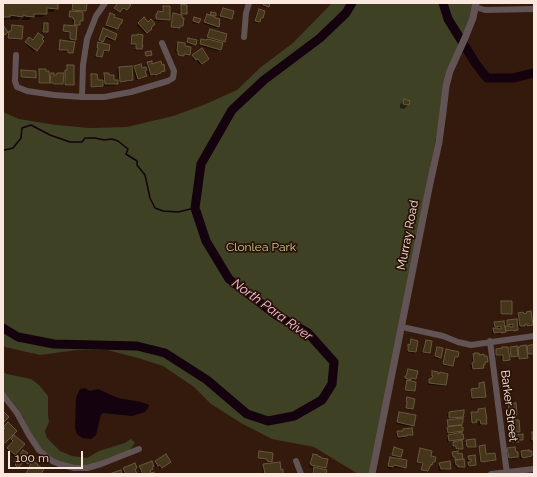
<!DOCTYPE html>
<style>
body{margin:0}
#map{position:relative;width:537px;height:477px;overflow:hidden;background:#341a0d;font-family:Raleway,sans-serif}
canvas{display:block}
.frame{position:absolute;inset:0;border:4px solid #fae8df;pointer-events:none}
.scale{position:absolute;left:8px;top:451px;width:75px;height:18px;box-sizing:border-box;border:2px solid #fae8df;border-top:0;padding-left:5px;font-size:12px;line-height:14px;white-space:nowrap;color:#fae8df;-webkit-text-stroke:3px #291105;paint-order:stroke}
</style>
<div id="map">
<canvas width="537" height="477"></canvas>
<div class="frame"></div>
<div class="scale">100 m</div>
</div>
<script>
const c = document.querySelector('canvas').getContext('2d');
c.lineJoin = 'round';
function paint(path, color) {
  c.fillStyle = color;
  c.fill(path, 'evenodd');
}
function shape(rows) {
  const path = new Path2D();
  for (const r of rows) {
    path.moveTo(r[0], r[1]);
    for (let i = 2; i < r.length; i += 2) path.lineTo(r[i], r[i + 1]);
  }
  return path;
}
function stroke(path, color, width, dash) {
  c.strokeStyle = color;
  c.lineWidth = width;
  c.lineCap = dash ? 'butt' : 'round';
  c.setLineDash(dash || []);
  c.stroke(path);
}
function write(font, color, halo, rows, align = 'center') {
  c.font = font + ' Raleway,sans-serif';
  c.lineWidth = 3.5;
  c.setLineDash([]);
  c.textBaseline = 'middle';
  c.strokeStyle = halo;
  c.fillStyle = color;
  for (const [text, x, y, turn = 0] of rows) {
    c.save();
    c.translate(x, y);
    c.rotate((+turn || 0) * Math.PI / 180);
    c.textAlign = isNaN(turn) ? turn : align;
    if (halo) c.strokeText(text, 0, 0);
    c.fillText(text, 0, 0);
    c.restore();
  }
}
const green = shape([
 [332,3,476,3,444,95,372,474,358,474,314,447,272,439,241,423,211,404,194,387,163,366,138,358,107,350,77,350,40,355,5,347,3,345,3,112,19,119,56,125,90,128,127,127,173,116,206,104,237,90,261,67,293,43],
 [3,372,7,374,31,379,39,385,48,396,48,414,49,422,45,431,47,438,60,451,72,456,87,458,99,451,125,443,131,439,135,443,129,451,93,464,83,466,72,466,55,460,39,446,33,438,23,417,15,405,3,391]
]);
const water = shape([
 [85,388,90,391,98,389,118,398,141,402,149,405,148,408,145,412,132,416,103,413,101,415,96,435,91,439,82,438,77,434,75,428,76,398,80,389]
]);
const shadow = shape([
 [3,3,57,3,57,8,53,12,46,12,46,13,42,17,32,17,29,20,22,20,22,18,20,18,18,20,7,19,5,20,3,20],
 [72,3,86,3,85,10,82,12,82,20,79,22,79,25,76,26,75,39,72,42,72,53,71,54,67,54,67,52,58,51,59,43,61,41,68,42,69,33,62,32,63,27,64,26,73,26,73,21,72,21,72,18,68,18,69,14,71,12],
 [118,3,127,3,129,5,125,11,121,9,118,13,114,10],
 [262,3,269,3,266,8,262,6,263,3],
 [182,5,186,14,184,15,181,15,182,26,177,29,170,28,172,16,174,14,179,15,180,7],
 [163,7,169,20,167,21,155,21,156,14,158,12,162,13,162,8],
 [223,9,231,18,229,20,219,17,221,11],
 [259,10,262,18,261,19,260,19,257,23,254,22,257,12],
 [211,13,215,14,213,17,219,26,217,28,203,24,205,17,207,15,210,16],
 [110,14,113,18,120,24,115,30,105,27,109,16],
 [194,18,198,23,197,24,192,23],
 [144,19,150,29,145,34,137,25],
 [44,24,47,31,45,33,42,33,42,25],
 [12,26,21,38,19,40,7,39,8,33,10,32,10,28],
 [103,29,114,39,113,41,104,38,103,41,100,44,108,50,107,52,103,51,101,57,100,58,95,57,97,50,96,49,97,45,99,42,98,42,101,31],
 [210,30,224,41,222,43,220,50,218,51,199,46,200,41,202,40,212,41,212,40,206,38,208,32],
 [132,36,141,49,140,51,135,50,135,46,130,45,131,37],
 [189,39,195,44,193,46,186,43],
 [27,40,33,41,43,41,34,52,25,44],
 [178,43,184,47,189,54,187,56,177,56,177,53,175,52,176,45],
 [193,56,206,61,200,65,196,60,194,61,192,57],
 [148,63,164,71,159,75,153,76,153,75,149,76,147,69,144,72,145,76,144,78,136,80,133,68,134,67,141,69,147,68,146,64],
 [68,66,73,85,72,86,64,86,64,82,61,85,52,85,52,84,38,84,38,72,40,70,48,77,51,74,55,76,57,74,64,74,64,73,66,71,66,68],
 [131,67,132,80,130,82,117,83,115,86,102,86,101,87,90,88,90,77,92,75,97,81,103,81,103,76,105,74,113,81,119,81,117,70,119,68],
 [22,71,35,77,34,79,20,78,20,73],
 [404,101,408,105,404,109,400,108,400,104],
 [501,302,511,313,510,315,500,315,500,304],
 [530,312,532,324,530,326,526,327,526,324,523,327,517,328,517,329,515,331,512,332,512,331,504,332,501,334,492,334,492,331,494,329,493,325,495,323,504,325,507,321,517,320,517,315,518,314,525,315,527,313],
 [509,325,511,325,512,328,509,328],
 [411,340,415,352,414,354,407,352,407,347],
 [426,341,429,352,427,354,422,353,424,343],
 [534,346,534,355,527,356,527,357,525,359,518,360,517,355,515,357,509,358,509,360,507,361,502,362,501,356,495,356,494,352,496,350,508,351,511,348,516,350,518,348,526,349,528,347],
 [438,348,440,357,438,359,434,358,436,350],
 [447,350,457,357,455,359,453,358,452,365,450,367,442,365,445,352],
 [473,355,478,356,487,362,484,363,481,369,471,370,470,365,473,363,472,357],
 [408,370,415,378,414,380,410,379,407,381,414,391,412,392,404,391,405,383,408,381,404,380,406,372],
 [433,372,445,385,443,386,428,385,428,382,430,380,432,381],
 [479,384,485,396,483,398,471,400,470,392,471,390,478,389,477,385],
 [407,398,412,409,411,410,405,409,406,403,405,403,405,400],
 [508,405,516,414,514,416,509,417,507,406],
 [478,410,485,420,485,423,484,425,479,425,479,421,475,421,474,423,471,424,470,415,472,413,477,413,477,412],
 [399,413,413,425,411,427,396,424,398,415],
 [449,413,463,414,462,418,462,422,460,425,462,431,461,432,463,438,461,441,462,448,460,450,455,450,454,447,452,447,452,444,455,441,447,442,447,437,450,434,447,434,446,430,450,426,447,427,446,422,448,420,447,414],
 [512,421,519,431,518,433,511,434,510,423],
 [403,430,412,434,410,436,406,436,405,438,397,439,396,434,398,432,402,432],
 [532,433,534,433,534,446,533,446,533,441,531,442,530,439,531,438,531,434],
 [14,437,23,444,13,456,11,455,12,454,6,450,12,443,10,441],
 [510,437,522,439,516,443,509,443,508,439],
 [467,441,475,447,474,448,466,448,465,442],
 [480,447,485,455,495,460,493,461,480,463,478,448],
 [394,448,401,456,397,459,405,467,403,469,393,467,391,469,387,468,389,460,391,458,393,450],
 [508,449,517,457,516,459,507,460,506,450],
 [421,450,430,457,434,462,428,467,427,471,426,472,420,471,422,464,416,463,419,451],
 [534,451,534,457,520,459,520,454,521,452,529,452],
 [22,453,30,460,26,465,22,462,16,468,14,467,15,466,13,464],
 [259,453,272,461,270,463,266,462,266,460,257,459,258,454],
 [453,453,457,455,461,454,464,466,462,468,457,469,456,466,454,466,454,458,451,458,451,455],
 [313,455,325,468,323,470,325,474,312,474,312,470,315,468,309,467,309,465,311,456],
 [469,457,474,457,475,465,474,466,467,467,467,465,470,463,469,461,467,461,467,459],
 [156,462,170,462,160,469,158,465,156,467,154,464],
 [440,464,450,469,448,470,439,471,438,465],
 [264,465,280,471,282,474,263,474,262,467],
 [153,466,151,468,152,469,149,472,150,474,141,474,138,468,140,467],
 [136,468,134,470,136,474,124,474,122,470,124,469]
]);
const stream = shape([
 [3,149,5,150,13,148,21,138,22,128,31,125,50,135,70,142,82,142,85,138,95,138,104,140,112,139,118,141,128,149,126,154,137,161,137,165,145,175,150,198,155,208,163,211,178,212,195,208]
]);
const river = shape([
 [443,3,448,19,476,64,487,78,513,78,534,73],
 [3,328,18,337,54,344,137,346,165,353,207,380,247,414,268,421,294,416,322,400,332,384,334,362,308,333,276,315,229,279,206,241,195,208,201,164,232,110,264,80,320,38,346,13,352,3]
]);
const building = shape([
 [3,3,58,3,58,9,47,8,47,14,34,14,34,17,25,16,25,15,23,15,23,17,10,15,10,17,3,17,3,3],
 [73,3,87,3,86,11,72,10,73,3],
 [118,3,128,3,131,5,127,10,123,8,120,12,114,8,118,3],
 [263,3,270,3,269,7,263,5,263,3],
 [181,4,187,5,187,14,181,14,181,4],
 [163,6,170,6,170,20,156,19,156,14,157,14,158,11,163,12,163,6],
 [223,8,234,11,232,19,220,16,223,8],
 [259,9,265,11,263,18,261,18,260,22,255,21,259,9],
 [70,11,83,12,83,21,80,21,80,25,74,25,75,20,73,19,73,17,69,17,70,11],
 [211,12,216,13,216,16,210,15,211,12],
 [110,13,115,15,114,17,123,20,121,24,120,24,118,29,106,25,110,13],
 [173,13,182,15,182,18,184,18,183,26,180,26,180,28,171,27,173,13],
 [207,14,215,17,215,18,220,19,219,23,220,23,219,27,204,22,207,14],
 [144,17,148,22,151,19,155,24,151,28,152,29,147,33,138,23,144,17],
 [194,17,201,19,199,23,193,21,194,17],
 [44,23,48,23,48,32,43,32,44,23],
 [3,25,8,32,5,35,3,33,3,25],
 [12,25,23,26,22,39,8,38,9,31,11,31,12,25],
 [64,25,77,26,76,40,70,39,70,32,63,31,64,25],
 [103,28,117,34,115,40,106,36,103,42,99,40,103,28],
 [210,29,227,34,225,42,207,37,210,29],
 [38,33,44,37,42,39,44,41,37,51,25,42,29,37,33,40,38,33],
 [138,34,143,35,142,45,143,45,142,49,136,49,136,44,131,44,132,35,138,35,138,34],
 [188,38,197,40,196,45,187,42,188,38],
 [201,39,205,40,208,39,223,43,221,50,200,44,201,39],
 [60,40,75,42,73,53,68,53,68,50,59,50,60,40],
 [98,42,110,45,109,51,104,50,102,57,96,56,98,48,97,48,98,42],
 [178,42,185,43,185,46,191,47,190,55,184,54,184,56,178,55,178,51,177,51,178,42],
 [202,48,209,59,202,64,198,59,196,60,192,55,202,48],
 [151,51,152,55,146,56,145,52,151,51],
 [152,61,152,64,161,61,162,65,164,64,165,71,161,72,161,73,155,75,154,74,151,75,147,62,152,61],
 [141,64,142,68,146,67,147,70,145,71,147,76,138,79,134,66,141,64],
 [67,65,74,65,74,85,65,85,65,70,67,70,67,65],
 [132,66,133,80,120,82,119,67,132,66],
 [39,69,46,69,46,71,49,71,50,83,39,83,39,69],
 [21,70,36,71,36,78,21,77,21,70],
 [51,73,54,73,54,75,57,75,57,73,64,73,63,84,53,84,53,83,50,83,51,73],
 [104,73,109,73,109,75,114,75,114,80,118,80,118,84,105,84,104,73],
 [91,74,97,74,98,80,103,80,103,86,91,87,91,74],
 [404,99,410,101,409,105,403,104,404,99],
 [501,301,512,301,512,314,501,314,501,301],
 [531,311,533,325,527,326,527,324,525,324,525,326,520,326,518,313,523,312,524,314,527,313,526,312,531,311],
 [517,319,518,330,513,331,513,330,506,331,505,326,510,326,510,327,513,327,513,324,507,325,507,320,517,319],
 [504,321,506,332,501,333,501,332,494,333,493,328,498,328,498,329,501,329,501,326,495,327,494,322,504,321],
 [411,339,418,341,416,352,408,351,408,344,410,345,411,339],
 [426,340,432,341,430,353,423,352,426,340],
 [534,344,534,354,528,354,527,346,534,344],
 [526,345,528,358,519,359,518,347,520,347,520,346,526,345],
 [517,346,518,356,511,357,510,347,517,346],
 [437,347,443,348,441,358,435,356,437,347],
 [502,347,508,347,510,360,503,361,503,355,496,355,496,349,502,348,502,347],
 [446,349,459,352,458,357,455,357,453,366,443,364,446,349],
 [475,353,479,353,479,355,484,354,484,356,487,356,488,362,485,362,485,365,483,365,484,368,473,369,472,363,474,362,473,354,475,353],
 [408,369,418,371,416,379,411,378,411,380,405,378,405,376,406,376,408,369],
 [432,371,438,372,438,374,439,374,440,372,448,374,446,385,429,383,429,379,431,379,431,378,432,378,433,376,432,376,432,371],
 [407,380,416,382,415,391,405,390,407,380],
 [484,382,486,397,472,398,471,389,479,388,479,383,484,382],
 [407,397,415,399,413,409,406,408,407,402,406,402,407,397],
 [516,403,517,415,510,416,508,404,516,403],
 [485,408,487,419,486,419,487,424,481,424,480,420,476,420,477,422,472,423,471,412,478,412,478,409,485,408],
 [464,410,464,414,463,414,464,417,449,418,449,412,464,410],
 [3,411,9,417,3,423,3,411],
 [399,412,416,415,414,426,397,422,399,412],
 [463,418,463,422,462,423,462,425,448,426,447,420,463,418],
 [511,420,519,420,520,432,513,432,511,420],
 [8,422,17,431,5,443,3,442,3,430,5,428,3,427,8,422],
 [461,425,462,427,463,427,463,431,448,433,447,427,461,425],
 [412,428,413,435,407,435,407,436,398,437,397,431,403,431,403,429,412,428],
 [462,432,462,435,463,434,464,439,449,441,448,435,462,432],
 [532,432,534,432,534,441,534,440,532,440,532,432],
 [523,434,523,440,518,440,519,442,510,442,509,436,523,434],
 [14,435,25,444,15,455,7,448,13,441,11,439,14,435],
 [475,439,476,447,467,447,466,440,475,439],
 [462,440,463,449,458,449,458,448,456,449,456,446,453,446,453,442,462,440],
 [485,445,486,454,495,453,496,460,481,462,479,446,485,445],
 [394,447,403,450,401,457,392,455,394,447],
 [515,447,516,452,518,452,518,457,509,458,507,448,515,447],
 [420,448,432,451,431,456,436,457,435,462,433,462,432,465,431,464,431,466,430,466,428,471,421,470,423,463,417,462,420,448],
 [23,450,28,453,26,455,32,460,28,464,24,461,18,468,15,465,16,464,14,462,23,450],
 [529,450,529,451,532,451,532,456,523,458,522,457,521,451,529,450],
 [259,451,273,453,272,462,267,461,267,459,258,458,259,451],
 [458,451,458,454,462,453,463,459,455,460,455,457,453,457,452,452,458,451],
 [166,454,171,462,162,468,160,465,158,466,155,461,166,454],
 [313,454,318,455,318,456,321,457,321,458,328,459,326,468,311,465,311,464,310,464,313,454],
 [475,455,476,465,469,466,468,462,471,462,471,459,469,460,468,456,475,455],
 [390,457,407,460,406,468,394,465,393,467,388,466,390,457],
 [464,459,465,467,458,467,458,465,456,465,455,460,464,459],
 [32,461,38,464,37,465,44,469,41,474,39,473,39,474,26,474,32,461],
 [152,461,154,466,152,467,153,469,150,471,151,473,154,472,154,474,143,474,139,466,152,461],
 [450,461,451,469,441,469,439,463,450,461],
 [280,462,281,470,283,469,283,474,265,474,263,464,280,462],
 [135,463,137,468,135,469,137,474,126,474,123,468,135,463],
 [314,467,327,470,326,474,313,474,314,467],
 [121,470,122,474,109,474,121,470]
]);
const minor = shape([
 [475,7,485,10,534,9],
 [244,37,246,13,249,3],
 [16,55,15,81,17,87,27,91,54,95,82,97,104,97,131,92,168,81,173,78,174,71,162,43],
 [82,97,83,65,87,39,96,16,105,3],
 [402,327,443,336,458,342,471,345,534,336],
 [490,341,507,474],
 [3,395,17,413,29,435,39,450,52,461,59,464,74,468,87,468,101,464,139,449],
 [296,461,301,474],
 [491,474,534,469]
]);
const tertiary = shape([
 [372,474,429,188,439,142,443,112,446,86,450,71,465,38,473,18,476,3]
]);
const streetNames = [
 ["Murray Road",408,235,-79],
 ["Barker Street",509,406,83]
];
const parkNames = [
 ["Clonlea Park",261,247]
];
const waterNames = [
 ["North Para River",272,310,36]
];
paint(green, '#3e4124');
paint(water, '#15020f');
paint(shadow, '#0007');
stroke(stream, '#15020f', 1.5);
stroke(river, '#15020f', 9);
paint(building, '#45351b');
stroke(building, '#69583d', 1);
stroke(minor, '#625354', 6);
stroke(tertiary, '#625354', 7);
write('12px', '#fae8df', '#291105', streetNames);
write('12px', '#c8cf94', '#291105', parkNames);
write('italic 13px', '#fac3e7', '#291105', waterNames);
</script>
